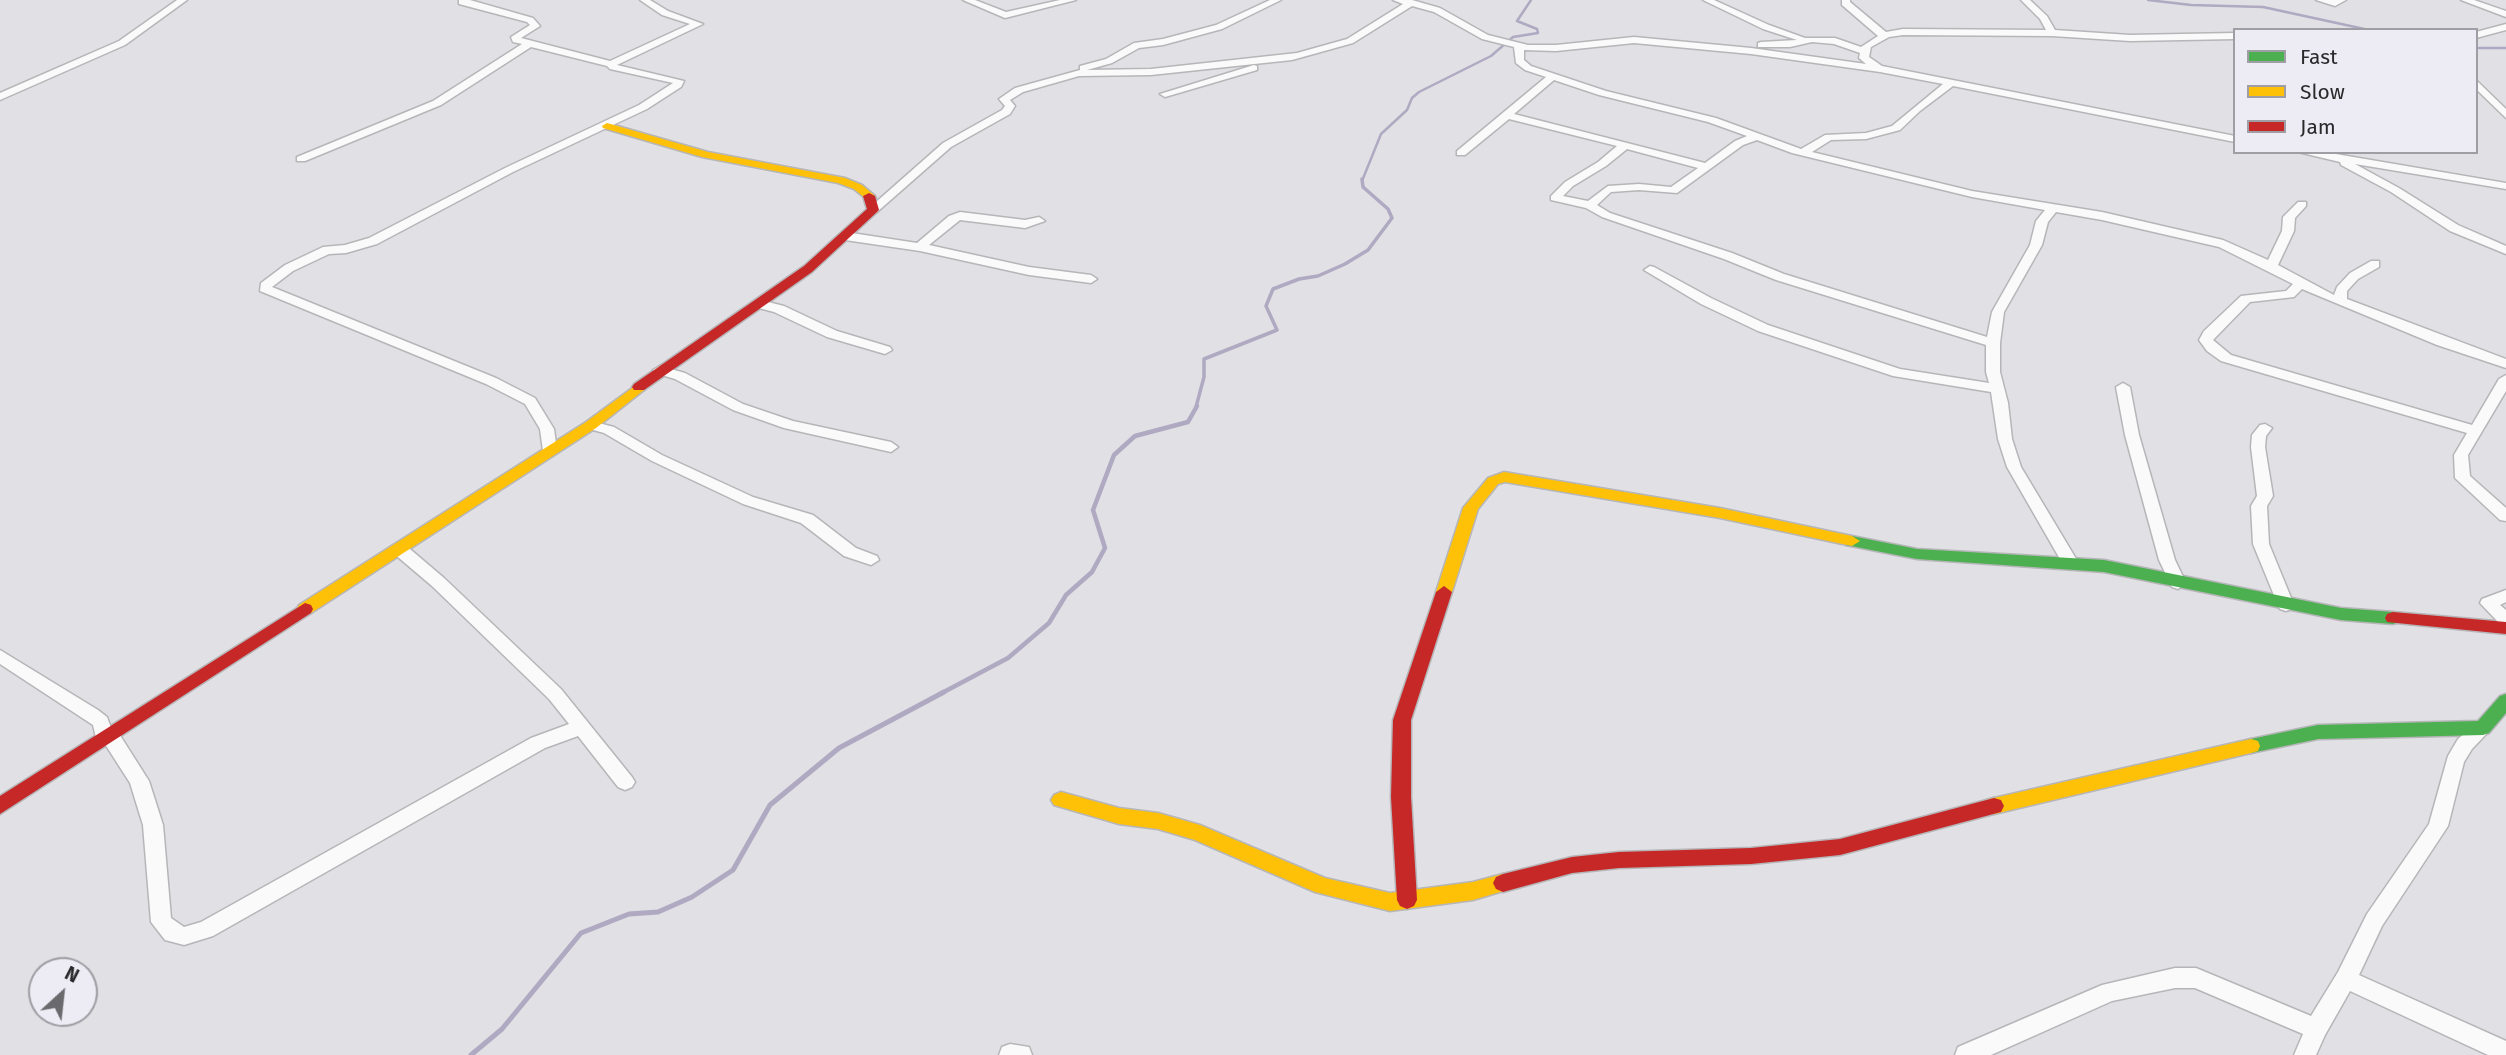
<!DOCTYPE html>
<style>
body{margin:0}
#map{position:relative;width:2506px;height:1055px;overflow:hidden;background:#e1e0e4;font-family:"Fira Sans",sans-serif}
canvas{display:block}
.legend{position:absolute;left:2233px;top:28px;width:245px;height:126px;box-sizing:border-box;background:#edebf3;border:2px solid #9f9ea4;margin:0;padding:9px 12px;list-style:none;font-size:21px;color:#2a2a2d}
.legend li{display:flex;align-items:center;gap:14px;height:35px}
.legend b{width:35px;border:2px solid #9f9ea4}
.north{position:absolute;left:28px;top:957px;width:70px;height:70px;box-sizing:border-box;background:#edebf3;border:2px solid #9f9ea4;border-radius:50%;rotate:27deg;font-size:19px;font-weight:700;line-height:28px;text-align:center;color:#2a2a2d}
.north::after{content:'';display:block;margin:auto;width:24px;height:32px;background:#6a6a6d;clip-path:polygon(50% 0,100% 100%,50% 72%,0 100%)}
</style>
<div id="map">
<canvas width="2506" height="1055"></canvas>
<ul class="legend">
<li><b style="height:9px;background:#4caf50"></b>Fast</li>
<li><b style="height:9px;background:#ffc107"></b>Slow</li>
<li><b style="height:9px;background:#c62828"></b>Jam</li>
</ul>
<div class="north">N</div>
</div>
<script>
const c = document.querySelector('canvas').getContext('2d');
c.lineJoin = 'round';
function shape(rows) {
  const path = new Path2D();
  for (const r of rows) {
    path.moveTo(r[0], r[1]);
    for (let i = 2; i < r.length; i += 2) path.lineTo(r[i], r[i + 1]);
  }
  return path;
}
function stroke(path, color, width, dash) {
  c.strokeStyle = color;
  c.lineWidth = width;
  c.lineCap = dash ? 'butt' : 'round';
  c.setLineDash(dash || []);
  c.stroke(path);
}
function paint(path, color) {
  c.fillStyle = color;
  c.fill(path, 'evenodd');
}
const streamFar3 = shape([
 [2148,0,2191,5,2263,7,2369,30],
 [2476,48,2506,48],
 [1362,181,1381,134,1407,110,1412,98,1419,92,1491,56,1513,37,1538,33,1537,29,1517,21,1531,0]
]);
const streamFar2 = shape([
 [1196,407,1204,377,1204,359,1277,330,1266,306,1273,289,1299,279,1318,276,1345,264,1368,250,1392,218,1388,209,1363,187,1362,179]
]);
const streamFar1 = shape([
 [940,694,1008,658,1049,623,1066,595,1092,572,1105,548,1093,510,1114,455,1135,436,1188,422,1197,406]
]);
const stream = shape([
 [471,1055,502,1029,581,933,629,914,658,912,692,897,733,870,770,805,839,748,944,692]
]);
const street = shape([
 [177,0,187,0,125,45,0,100,0,93,119,41,177,0],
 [459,0,470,0,533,18,540,26,521,38,610,61,690,24,662,15,640,0,650,0,668,11,703,24,617,65,684,81,681,87,647,109,513,172,377,244,346,253,329,254,293,271,272,287,496,378,535,398,554,429,557,451,550,456,543,451,540,429,525,404,486,384,260,291,261,283,285,265,323,247,345,245,369,238,505,168,639,105,673,83,610,69,607,66,531,47,441,105,305,161,297,161,297,157,433,101,522,44,513,42,511,37,530,25,527,22,459,4,459,0],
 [963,0,975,0,1006,12,1060,0,1076,0,1005,18,963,0],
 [1270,0,1281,0,1222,29,1163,45,1139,48,1112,63,1087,70,1151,69,1297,53,1347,39,1403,4,1393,0,1412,0,1440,8,1488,35,1528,45,1556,45,1634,37,1751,48,1866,64,1859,58,1860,53,1834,44,1812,42,1790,47,1758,47,1758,43,1761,42,1797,40,1763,29,1703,0,1714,0,1769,25,1805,38,1835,38,1861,47,1878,36,1842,5,1842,0,1850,0,1850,2,1886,32,1903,29,2046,30,2040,19,2021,0,2030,0,2047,16,2055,30,2130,35,2235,33,2235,39,2130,41,2052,36,1903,35,1889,37,1871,47,1869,57,1882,66,2235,136,2235,142,1953,86,1920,111,1900,130,1866,139,1831,140,1812,152,1972,191,2102,212,2223,240,2268,260,2282,231,2283,217,2298,202,2306,202,2306,206,2295,218,2294,231,2278,265,2334,295,2337,287,2350,273,2371,261,2379,261,2379,267,2358,279,2347,291,2347,299,2506,359,2506,368,2437,345,2302,289,2294,297,2250,302,2213,340,2231,355,2472,425,2499,379,2506,375,2506,391,2468,455,2470,476,2506,508,2506,521,2500,520,2455,478,2454,455,2467,433,2221,361,2207,351,2199,340,2204,331,2241,296,2286,291,2293,284,2219,247,2102,220,2056,212,2048,222,2042,245,2004,312,2000,343,2000,372,2008,403,2012,439,2021,467,2078,562,2070,567,2064,566,2007,467,1998,439,1991,392,1893,376,1758,331,1701,304,1644,270,1650,266,1654,267,1711,298,1768,325,1900,369,1989,383,1986,372,1986,345,1776,280,1724,259,1602,217,1586,208,1551,200,1551,196,1565,182,1598,162,1617,146,1509,119,1465,155,1457,155,1457,151,1546,77,1525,70,1516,63,1514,47,1482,39,1434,12,1412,6,1353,43,1292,60,1151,75,1079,76,1023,92,1010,100,1015,106,1010,114,951,147,877,212,873,213,867,210,943,143,1002,110,1005,106,999,99,1015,88,1080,70,1080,66,1106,59,1134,43,1163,39,1216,25,1270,0],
 [1634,43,1751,54,1880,72,1943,84,1892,126,1866,133,1825,135,1801,149,1716,118,1606,91,1531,66,1524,60,1524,50,1556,51,1634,43],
 [1554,80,1599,95,1708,122,1747,136,1735,141,1705,163,1514,114,1554,80],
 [1757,140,1792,153,1972,197,2045,210,2036,221,2030,245,1992,312,1987,337,1784,274,1732,253,1610,213,1597,205,1611,192,1639,190,1677,193,1743,145,1757,140],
 [1627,149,1698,168,1671,187,1639,184,1608,186,1588,201,1563,196,1573,186,1606,166,1627,149],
 [2316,0,2346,0,2335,6,2316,0],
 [2461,0,2474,0,2506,11,2506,17,2461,0],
 [2506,24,2506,30,2476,38,2476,32,2506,24],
 [1254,65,1257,66,1257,70,1165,97,1160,94,1254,65],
 [2476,80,2506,109,2506,118,2476,89,2476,80],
 [2298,152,2324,152,2506,183,2506,189,2355,164,2399,188,2458,225,2506,246,2506,254,2450,231,2391,192,2341,165,2340,162,2298,152],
 [960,212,1025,220,1039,217,1045,221,1025,228,960,220,929,245,1029,267,1091,275,1097,279,1091,283,1029,275,920,251,845,240,839,236,845,232,917,243,949,216,960,212],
 [760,300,784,306,837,331,890,347,892,350,885,354,827,337,774,312,755,307,754,304,760,300],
 [660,366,685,373,743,404,793,421,891,442,898,447,891,452,784,428,733,410,675,379,655,373,653,370,660,366],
 [2123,383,2130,387,2139,435,2175,560,2186,583,2178,589,2172,587,2159,560,2125,435,2116,387,2123,383],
 [591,421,614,427,662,455,753,497,813,515,856,548,877,556,879,560,871,565,844,556,801,523,743,504,652,461,604,433,586,428,584,425,591,421],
 [2265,424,2272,428,2266,436,2265,447,2273,496,2267,506,2269,544,2294,605,2292,609,2286,611,2280,609,2278,605,2253,544,2251,506,2257,496,2251,447,2252,435,2260,425,2265,424],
 [398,543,404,544,444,578,561,689,632,777,635,782,632,787,625,790,618,787,578,736,545,748,213,936,184,945,165,940,151,922,143,825,130,783,105,744,97,742,93,725,0,664,0,650,98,710,107,717,111,728,116,729,149,781,163,825,171,918,184,927,201,922,531,738,569,724,549,699,432,586,392,552,390,548,398,543],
 [2506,590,2506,602,2500,605,2506,610,2506,626,2500,624,2480,603,2482,599,2506,590],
 [2483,721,2489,723,2492,728,2472,749,2464,762,2448,826,2382,926,2359,975,2506,1041,2506,1055,2488,1055,2350,991,2325,1035,2316,1055,2294,1055,2303,1034,2195,988,2175,988,2112,1001,1991,1055,1955,1055,1958,1047,2102,985,2175,968,2196,968,2311,1016,2338,972,2367,914,2429,824,2448,756,2458,739,2477,723,2483,721],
 [1010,1044,1029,1047,1032,1055,999,1055,1002,1047,1010,1044]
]);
const fast = shape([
 [1852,536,1917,549,2104,560,2341,608,2393,612,2399,614,2401,618,2399,622,2393,624,2341,620,2104,572,1917,559,1846,545,1844,541,1852,536],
 [2506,694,2506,713,2489,733,2483,735,2318,739,2251,753,2244,751,2242,746,2244,741,2251,739,2318,725,2478,721,2500,696,2506,694]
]);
const slow = shape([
 [607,123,708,152,845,178,862,185,875,196,865,198,854,189,838,183,702,157,603,128,602,126,607,123],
 [639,383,644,384,646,387,644,390,596,428,311,613,299,613,297,609,299,605,586,422,639,383],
 [1504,472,1720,508,1852,536,1860,541,1852,546,1720,518,1505,482,1498,484,1478,509,1452,592,1444,598,1438,596,1436,592,1463,508,1488,478,1504,472],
 [2251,739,2258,741,2260,746,2258,751,2251,753,1994,814,1987,812,1984,806,1987,800,1994,798,2251,739],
 [1061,792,1119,808,1158,813,1200,825,1325,878,1390,893,1473,882,1503,874,1510,877,1513,883,1510,889,1473,900,1390,911,1315,892,1195,840,1158,829,1119,824,1054,805,1051,800,1054,795,1061,792]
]);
const jam = shape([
 [869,193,875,196,879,210,877,212,812,272,644,390,634,390,632,387,634,384,804,266,867,209,863,196,869,193],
 [1444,586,1452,592,1411,720,1411,797,1417,900,1414,906,1407,909,1400,906,1397,900,1391,797,1393,720,1436,592,1444,586],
 [305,603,311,605,313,609,311,613,0,814,0,796,305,603],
 [2393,612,2506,622,2506,634,2387,622,2385,618,2387,614,2393,612],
 [1994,798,2001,800,2004,806,2001,812,1840,855,1751,864,1619,868,1572,873,1503,892,1496,889,1493,883,1496,877,1503,874,1572,857,1619,852,1751,848,1840,839,1994,798]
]);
stroke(streamFar3, '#afa9c2', 2.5);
stroke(streamFar2, '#afa9c2', 3.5);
stroke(streamFar1, '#afa9c2', 4.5);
stroke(stream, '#afa9c2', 5);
stroke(street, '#b6b6b9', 3);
stroke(fast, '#b6b6b9', 3);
stroke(slow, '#b6b6b9', 3);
stroke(jam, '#b6b6b9', 3);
paint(street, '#fafafb');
paint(fast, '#4caf50');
paint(slow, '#ffc107');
paint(jam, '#c62828');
</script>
